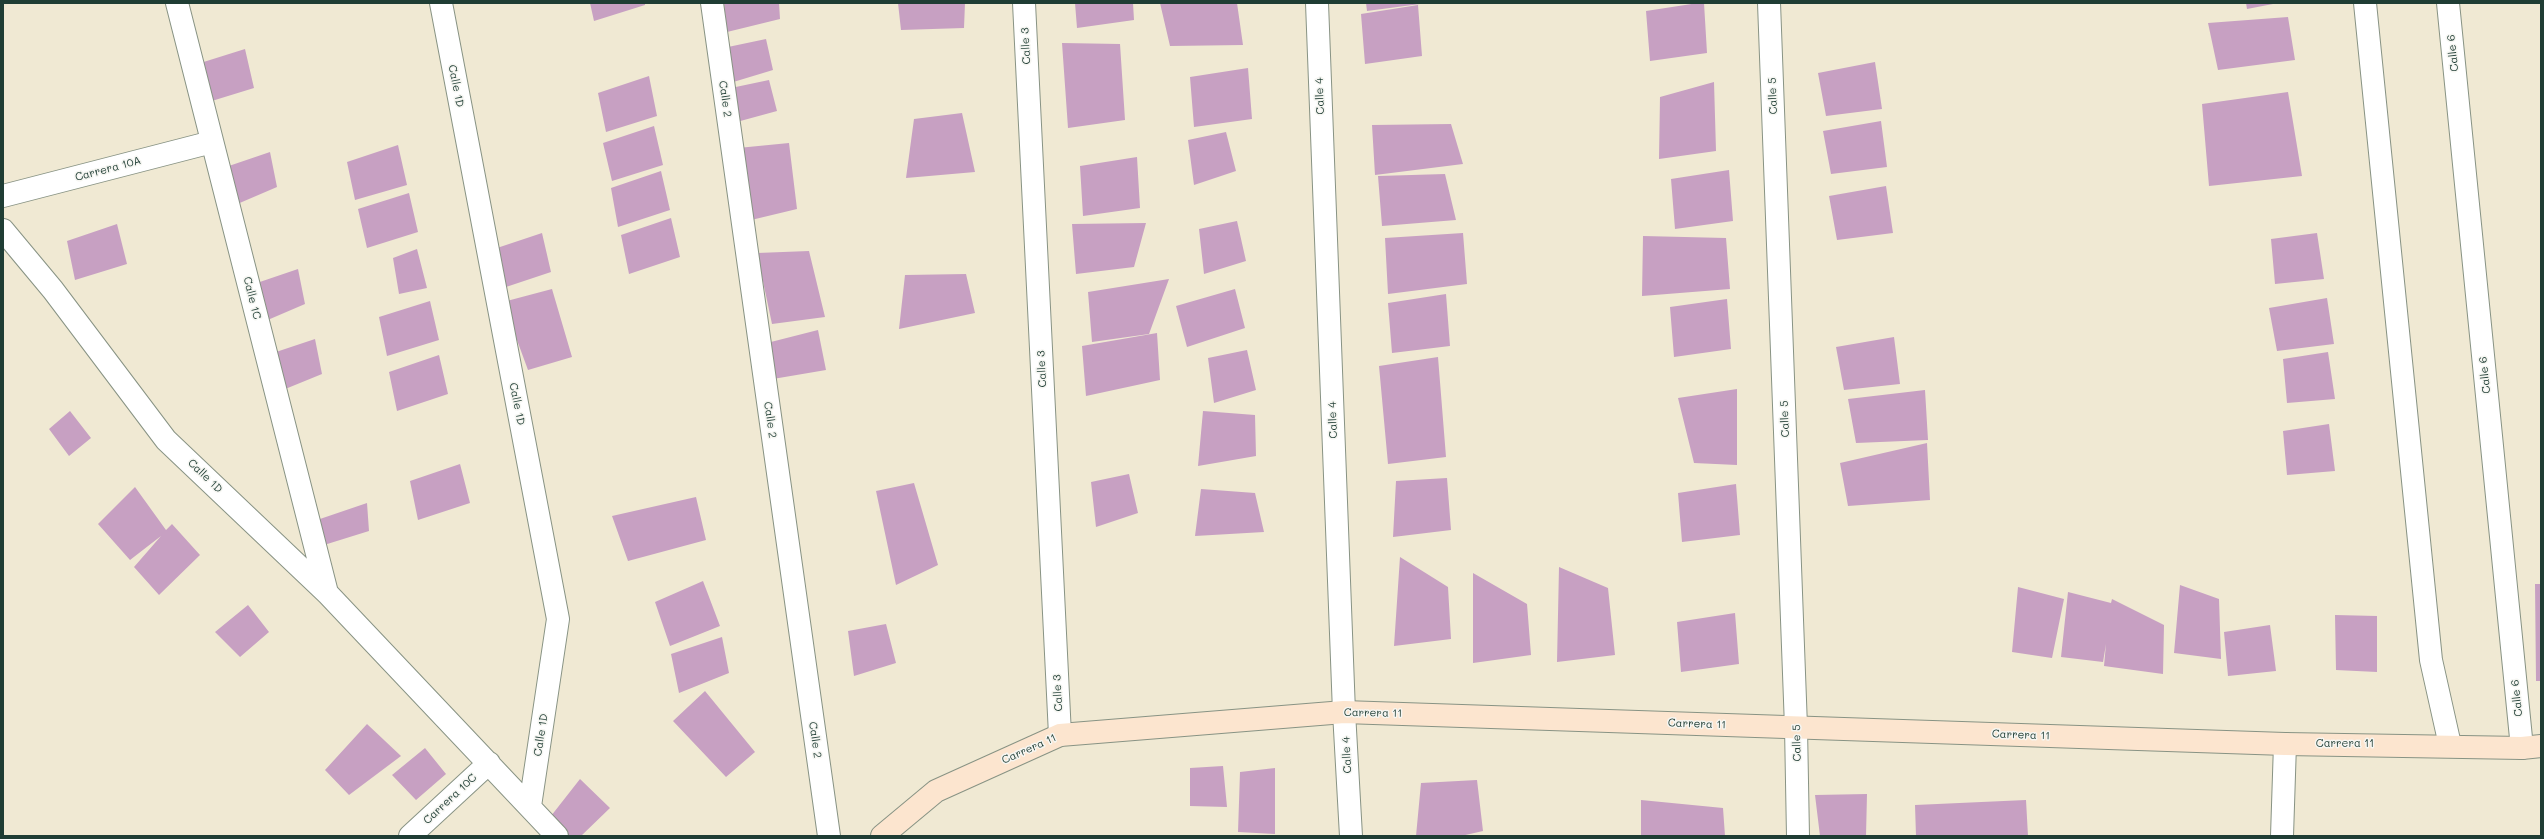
<!DOCTYPE html>
<style>
body{margin:0}
#map{position:relative;width:2544px;height:839px;overflow:hidden;background:#f0e9d3;font-family:Mali,sans-serif}
canvas{display:block}
.frame{position:absolute;inset:0;border:4px solid #1f3d34;pointer-events:none}
</style>
<div id="map">
<canvas width="2544" height="839"></canvas>
<div class="frame"></div>
</div>
<script>
const c = document.querySelector('canvas').getContext('2d');
c.lineJoin = 'round';
function paint(path, color) {
  c.fillStyle = color;
  c.fill(path, 'evenodd');
}
function shape(rows) {
  const path = new Path2D();
  for (const r of rows) {
    path.moveTo(r[0], r[1]);
    for (let i = 2; i < r.length; i += 2) path.lineTo(r[i], r[i + 1]);
  }
  return path;
}
function stroke(path, color, width, dash) {
  c.strokeStyle = color;
  c.lineWidth = width;
  c.lineCap = dash ? 'butt' : 'round';
  c.setLineDash(dash || []);
  c.stroke(path);
}
function write(font, color, halo, rows, align = 'center') {
  c.font = font + ' Mali,sans-serif';
  c.lineWidth = 3;
  c.setLineDash([]);
  c.textBaseline = 'middle';
  c.strokeStyle = halo;
  c.fillStyle = color;
  for (const [text, x, y, turn = 0] of rows) {
    c.save();
    c.translate(x, y);
    c.rotate((+turn || 0) * Math.PI / 180);
    c.textAlign = isNaN(turn) ? turn : align;
    if (halo) c.strokeText(text, 0, 0);
    c.fillText(text, 0, 0);
    c.restore();
  }
}
const building = shape([
 [590,3,645,3,645,5,594,21],
 [724,3,779,3,780,19,727,32],
 [898,3,965,3,964,28,901,30],
 [1075,3,1133,3,1134,20,1077,28],
 [1160,3,1237,3,1243,45,1170,46],
 [1366,3,1420,3,1420,4,1367,11],
 [1698,3,1704,3,1707,53,1650,61,1646,11],
 [2246,3,2273,3,2273,4,2247,9],
 [1418,5,1422,56,1365,64,1361,14],
 [2288,17,2295,60,2218,70,2208,23],
 [766,39,773,70,730,83,728,47],
 [1062,43,1120,44,1125,120,1068,128],
 [245,49,254,88,202,104,194,65],
 [1875,62,1882,109,1826,116,1818,73],
 [1248,68,1252,119,1194,127,1190,77],
 [649,76,657,116,606,132,598,93],
 [769,80,777,111,733,123,731,88],
 [1714,82,1716,151,1659,159,1660,97],
 [2288,92,2302,176,2209,186,2202,104],
 [962,113,975,172,906,178,914,119],
 [1881,121,1887,167,1831,174,1823,131],
 [1451,124,1463,164,1375,175,1372,125],
 [654,126,663,165,612,181,603,143],
 [1226,132,1236,171,1194,185,1188,140],
 [789,143,797,209,747,221,738,148],
 [398,145,407,185,355,200,347,162],
 [270,152,277,187,228,208,220,169],
 [1137,157,1140,208,1083,216,1080,166],
 [1729,170,1733,221,1675,229,1671,179],
 [661,171,670,210,618,227,611,188],
 [1445,174,1456,220,1382,226,1378,176],
 [1886,186,1893,233,1837,240,1829,196],
 [409,193,418,232,367,248,358,209],
 [671,218,680,257,629,274,621,235],
 [1237,221,1246,261,1204,274,1199,229],
 [1146,223,1134,267,1076,274,1072,224],
 [117,224,127,264,75,280,67,241],
 [542,233,551,272,500,289,491,250],
 [1463,233,1467,284,1388,294,1385,238],
 [2317,233,2324,279,2275,284,2271,239],
 [1643,236,1726,238,1730,289,1642,296],
 [417,249,427,288,399,294,393,258],
 [809,251,825,317,772,324,757,253],
 [298,269,305,304,256,325,248,286],
 [966,274,975,313,899,329,905,275],
 [1169,279,1149,334,1092,342,1088,292],
 [552,289,572,357,528,370,503,302],
 [1235,289,1245,328,1187,347,1176,306],
 [1446,294,1450,346,1392,353,1388,303],
 [2327,298,2334,344,2277,351,2269,308],
 [1727,299,1731,349,1674,357,1670,307],
 [430,301,439,340,387,356,379,317],
 [818,330,826,370,767,380,763,344],
 [1157,333,1160,380,1086,396,1082,346],
 [1894,337,1900,384,1844,390,1836,347],
 [315,339,322,374,273,394,264,356],
 [1247,350,1256,390,1214,403,1208,358],
 [2328,352,2335,399,2287,403,2283,359],
 [439,355,448,394,397,411,389,372],
 [1438,357,1446,457,1388,464,1379,366],
 [1737,389,1737,465,1694,463,1678,398],
 [1925,390,1928,440,1856,443,1848,399],
 [70,411,91,438,69,456,49,429],
 [1203,411,1255,415,1256,456,1198,466],
 [2329,424,2335,471,2287,475,2283,431],
 [1927,443,1930,500,1848,506,1840,463],
 [460,464,470,503,418,520,410,481],
 [1129,474,1138,513,1096,527,1091,482],
 [1447,478,1451,530,1393,537,1396,481],
 [914,483,938,565,896,585,876,491],
 [1736,484,1740,535,1682,542,1678,493],
 [135,487,166,530,172,524,200,555,159,595,134,567,161,536,130,560,98,524],
 [1201,489,1255,493,1264,532,1195,536],
 [696,497,706,540,628,561,612,516],
 [367,503,369,531,324,545,317,520],
 [1400,557,1448,587,1451,639,1394,646],
 [1559,567,1608,588,1615,655,1557,662],
 [1473,573,1527,604,1531,655,1473,663],
 [703,581,720,626,670,646,655,602],
 [2535,584,2541,584,2541,681,2536,681],
 [2180,585,2219,599,2221,659,2174,653],
 [2018,587,2064,599,2052,658,2012,652],
 [2068,592,2111,603,2112,599,2164,625,2163,674,2104,666,2106,644,2103,662,2061,657],
 [248,605,269,632,240,657,215,632],
 [1735,613,1739,664,1681,672,1677,622],
 [2335,615,2377,616,2377,672,2336,670],
 [886,624,896,663,854,676,848,631],
 [2270,625,2276,671,2228,676,2224,632],
 [722,637,729,673,679,693,671,654],
 [705,691,755,752,726,777,673,721],
 [367,724,401,756,349,795,325,770],
 [425,748,446,774,416,800,392,775],
 [1223,766,1227,807,1190,806,1190,768],
 [1275,768,1275,834,1238,832,1240,772],
 [580,779,610,808,581,836,570,836,551,816],
 [1477,780,1483,831,1461,836,1416,836,1421,783],
 [1867,794,1866,836,1820,836,1815,795],
 [1641,800,1723,808,1725,836,1641,836],
 [2026,800,2028,836,1916,836,1915,805]
]);
const street = shape([
 [177,3,327,593],
 [441,3,558,619,530,806],
 [712,3,829,836],
 [1024,3,1060,735],
 [1317,3,1344,712,1351,836],
 [1769,3,1796,727,1798,836],
 [2365,3,2431,660,2450,745],
 [2448,3,2522,748],
 [3,196,212,142],
 [3,230,53,290,166,440,327,593,557,836],
 [410,836,489,763],
 [2282,836,2285,744]
]);
const secondary = shape([
 [882,836,936,791,1060,735,1344,712,2285,744,2522,748,2541,746]
]);
const streetNames = [
 ["Calle 3",1026,46,-93],
 ["Calle 6",2453,53,-96],
 ["Calle 1D",456,86,79],
 ["Calle 4",1320,96,-92],
 ["Calle 5",1773,96,-92],
 ["Calle 2",725,99,82],
 ["Carrera 10A",108,169,-15],
 ["Calle 1C",252,298,76],
 ["Calle 3",1042,369,-93],
 ["Calle 6",2485,375,-96],
 ["Calle 1D",517,404,79],
 ["Calle 5",1785,419,-92],
 ["Calle 2",770,420,82],
 ["Calle 4",1333,420,-92],
 ["Calle 1D",205,476,44],
 ["Calle 3",1058,693,-93],
 ["Calle 6",2517,698,-96],
 ["Carrera 11",1373,713,1],
 ["Carrera 11",1697,724,2],
 ["Calle 1D",541,735,-81],
 ["Carrera 11",2021,735,2],
 ["Calle 2",815,740,82],
 ["Calle 5",1797,743,-91],
 ["Carrera 11",2345,744],
 ["Carrera 11",1029,749,-24],
 ["Calle 4",1347,755,-93],
 ["Carrera 10C",450,799,-43]
];
paint(building, '#c7a0c2');
stroke(street, '#889384', 24);
stroke(secondary, '#889384', 24);
stroke(street, '#fff', 22);
stroke(secondary, '#fce5cf', 22);
write('11px', '#1f3d34', '#f6f6f2', streetNames);
</script>
